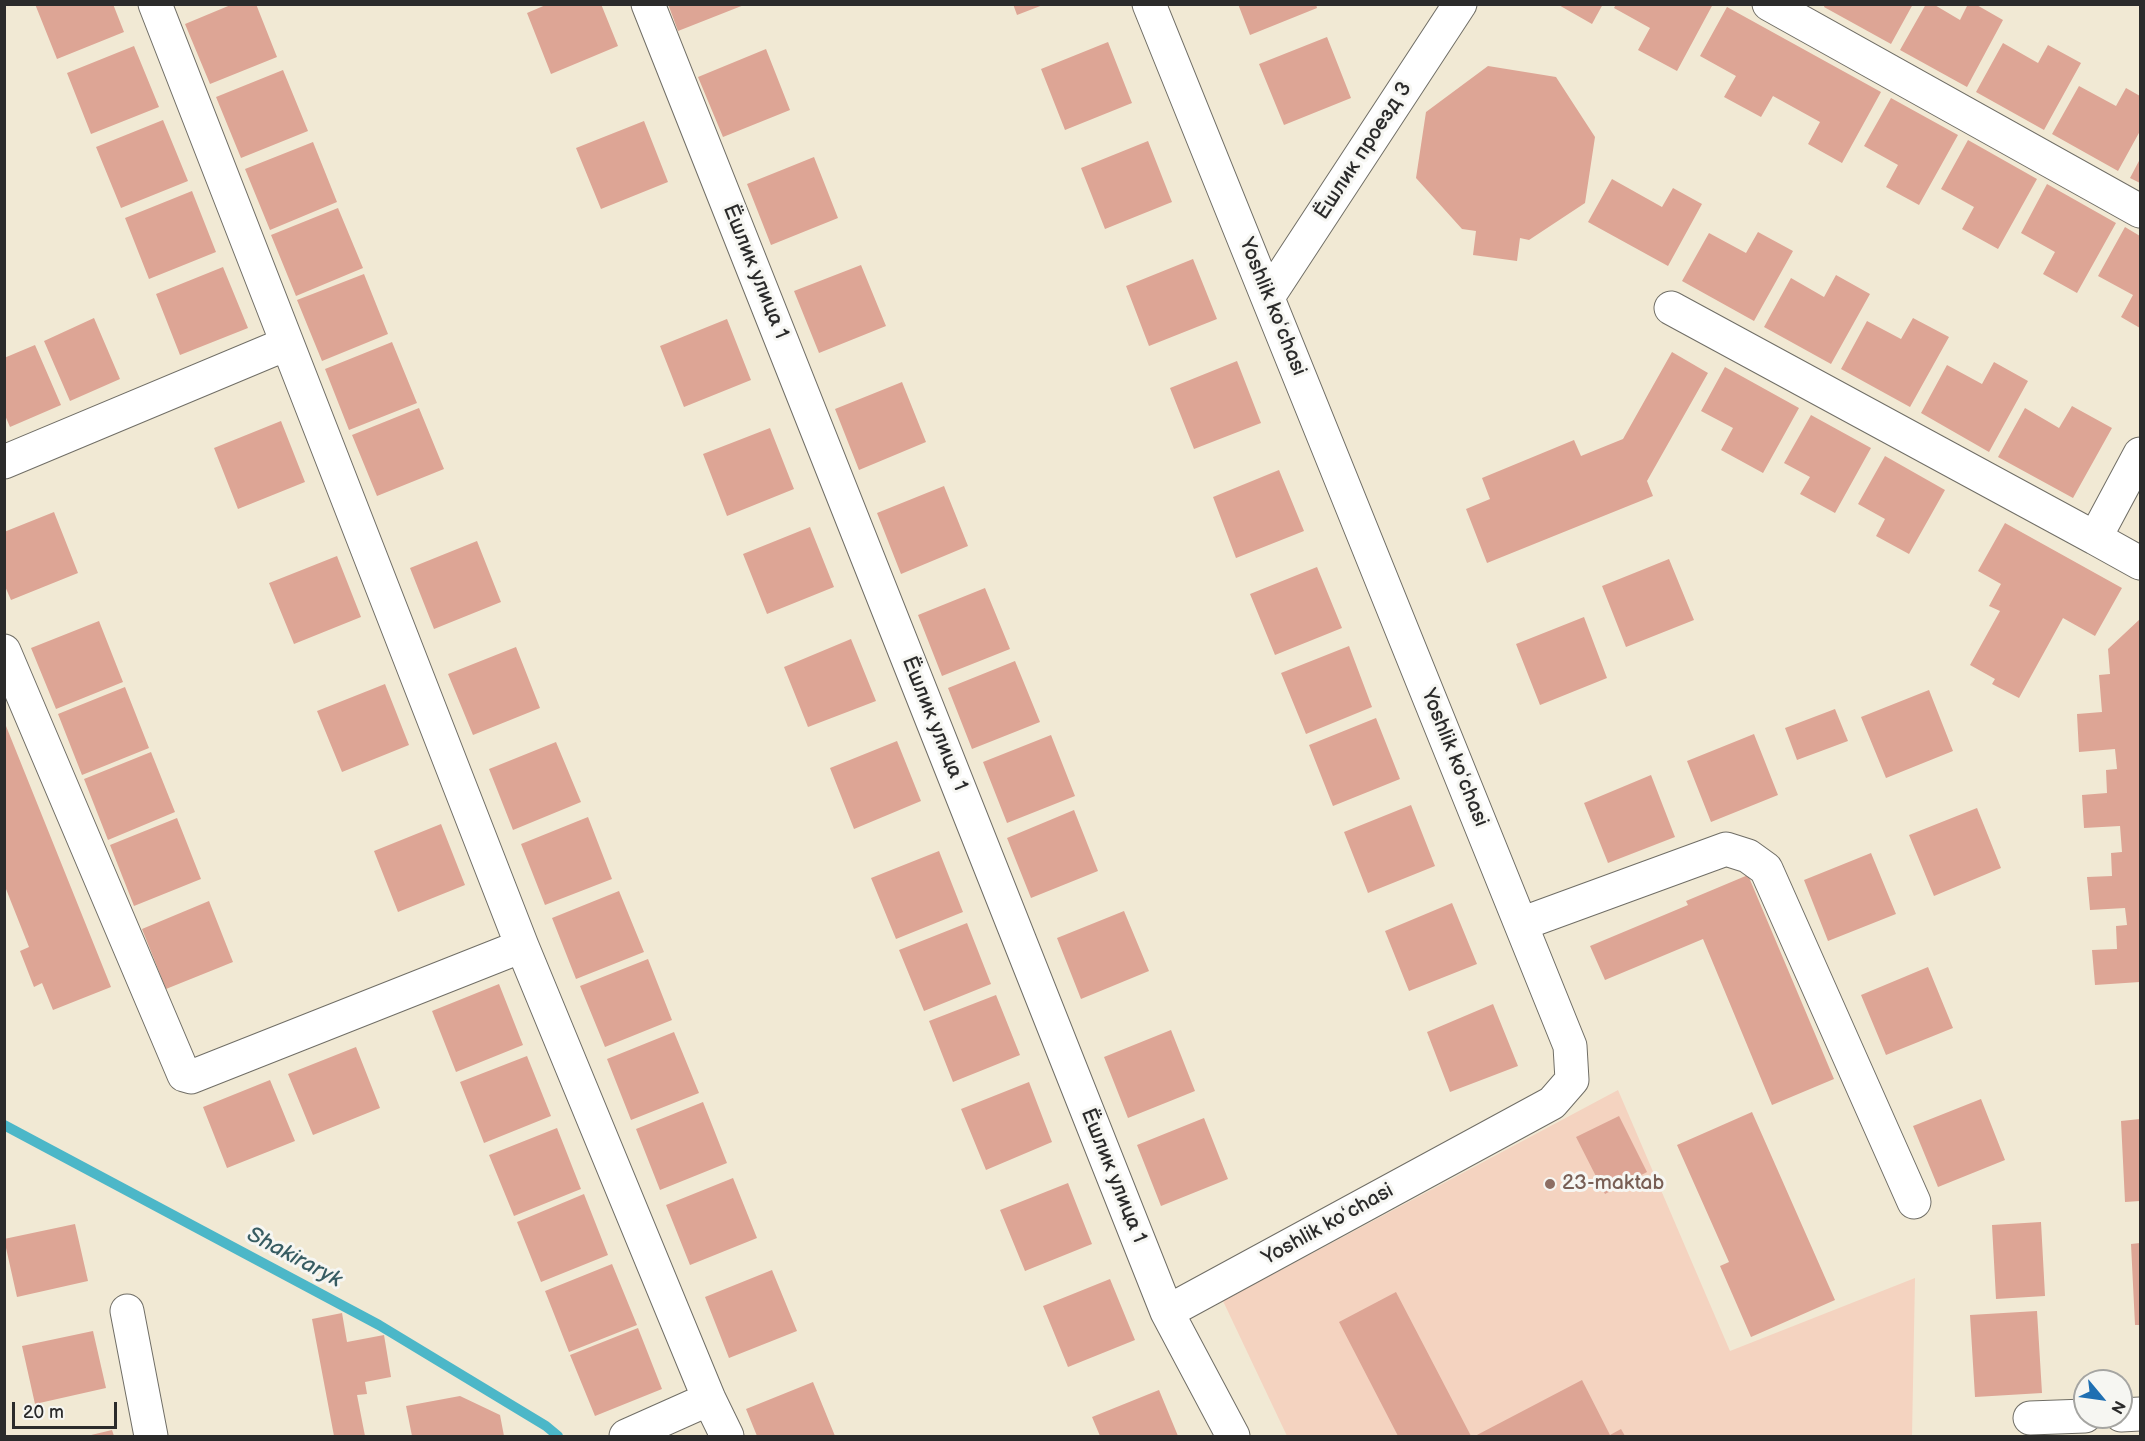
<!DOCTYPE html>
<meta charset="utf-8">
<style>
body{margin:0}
#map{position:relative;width:2145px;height:1441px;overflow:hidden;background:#f1e9d4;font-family:"Balsamiq Sans",sans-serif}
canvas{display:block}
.frame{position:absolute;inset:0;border:6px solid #2b2b2b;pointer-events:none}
.north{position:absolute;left:2073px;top:1369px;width:60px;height:60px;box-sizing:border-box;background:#f6f6f2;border:2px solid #a5a5a2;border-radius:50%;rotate:119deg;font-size:16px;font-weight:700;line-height:24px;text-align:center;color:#2b2b2b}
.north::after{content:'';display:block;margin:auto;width:21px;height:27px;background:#1f6fb2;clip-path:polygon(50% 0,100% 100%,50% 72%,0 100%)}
.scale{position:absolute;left:12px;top:1402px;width:105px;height:27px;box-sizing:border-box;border:3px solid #2b2b2b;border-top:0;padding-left:8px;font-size:18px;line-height:21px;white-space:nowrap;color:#2b2b2b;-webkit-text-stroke:4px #f6f6f2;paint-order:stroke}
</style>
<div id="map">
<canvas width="2145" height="1441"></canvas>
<div class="frame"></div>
<div class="north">N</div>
<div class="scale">20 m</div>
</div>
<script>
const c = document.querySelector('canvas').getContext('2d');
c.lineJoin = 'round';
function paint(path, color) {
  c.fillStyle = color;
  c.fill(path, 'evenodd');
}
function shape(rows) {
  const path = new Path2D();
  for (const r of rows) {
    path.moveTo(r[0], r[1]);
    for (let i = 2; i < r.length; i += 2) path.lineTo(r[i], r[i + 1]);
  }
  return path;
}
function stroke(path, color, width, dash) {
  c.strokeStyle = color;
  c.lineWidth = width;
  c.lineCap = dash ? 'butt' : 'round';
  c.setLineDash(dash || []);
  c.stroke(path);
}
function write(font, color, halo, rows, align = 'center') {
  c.font = font + ' "Balsamiq Sans",sans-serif';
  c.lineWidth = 6;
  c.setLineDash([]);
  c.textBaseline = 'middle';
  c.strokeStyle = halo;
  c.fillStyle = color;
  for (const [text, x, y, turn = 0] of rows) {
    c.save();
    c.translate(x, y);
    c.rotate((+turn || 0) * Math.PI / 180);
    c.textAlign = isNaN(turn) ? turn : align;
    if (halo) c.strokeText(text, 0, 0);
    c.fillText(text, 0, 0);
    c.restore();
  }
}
const built = shape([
 [1618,1090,1730,1351,1915,1278,1912,1436,1287,1436,1223,1301]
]);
const stream = shape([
 [4,1125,379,1325,546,1426,558,1436]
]);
const building = shape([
 [35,4,113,4,124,32,57,59],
 [233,4,256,4,277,57,210,84,185,24],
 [548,4,601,4,618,46,551,74,527,13],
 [668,4,744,4,744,5,678,31],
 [1013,4,1043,4,1043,5,1017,15],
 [1238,4,1316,4,1317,8,1250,35],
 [1557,4,1603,4,1592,24],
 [1616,4,1713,4,1677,71,1638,50,1650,28,1614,8],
 [1825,4,1913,4,1891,44,1824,7],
 [1926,4,1933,4,1960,20,1968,4,1975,4,2003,20,1967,87,1900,50],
 [1727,7,1881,92,1842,163,1808,144,1820,122,1773,96,1761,117,1724,97,1736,76,1700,56],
 [1327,37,1351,98,1284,125,1259,64],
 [1108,42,1132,103,1065,130,1041,69],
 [2003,43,2038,63,2048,45,2081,63,2044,130,1976,92],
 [134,46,159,107,91,134,67,73],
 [766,49,790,110,723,137,698,77],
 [1488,66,1556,77,1595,137,1585,203,1529,240,1520,238,1517,261,1473,255,1476,231,1462,229,1416,178,1426,112],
 [283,70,308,131,241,158,216,97],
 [2079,86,2116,106,2126,88,2140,96,2140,131,2118,171,2052,134],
 [1891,98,1958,135,1919,205,1886,187,1898,165,1864,146],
 [163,120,188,181,121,208,96,147],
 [644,121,668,182,601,209,576,148],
 [1968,140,2037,179,1998,249,1962,229,1974,207,1941,189],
 [1148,141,1172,202,1105,229,1081,168],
 [313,142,337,202,270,230,245,169],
 [814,157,838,218,771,245,747,184],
 [2140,159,2140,183,2130,178],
 [1612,179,1662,207,1673,188,1702,204,1668,266,1588,222],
 [2047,184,2116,223,2077,293,2043,274,2055,252,2021,233],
 [192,191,216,252,149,279,125,218],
 [338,208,363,268,296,296,271,235],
 [2125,227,2140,236,2140,328,2121,317,2133,295,2098,276],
 [1758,232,1793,251,1754,321,1682,281,1709,233,1746,253],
 [1193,259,1217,319,1149,346,1126,286],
 [861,265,886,326,819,353,794,291],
 [223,267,248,328,180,355,156,294],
 [364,274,388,334,322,361,297,300],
 [1836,275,1870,294,1831,364,1764,327,1791,278,1824,297],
 [94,318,120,379,70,401,44,341],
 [1913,318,1949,337,1910,407,1841,369,1867,321,1901,339],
 [727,319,751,380,684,407,660,346],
 [392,342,417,403,349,430,325,369],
 [35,345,61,405,10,427,4,413,4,358],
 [1672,352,1708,373,1647,481,1653,496,1487,563,1466,509,1490,499,1482,478,1574,440,1581,456,1623,439],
 [1237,361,1261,423,1194,449,1170,388],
 [1994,362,2028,381,1989,452,1921,413,1947,365,1982,384],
 [1725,367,1799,408,1763,473,1721,450,1733,428,1701,411],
 [902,382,926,442,859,470,835,409],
 [2072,406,2112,428,2073,498,1998,457,2025,408,2059,428],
 [419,408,444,469,377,496,352,435],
 [1811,415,1871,448,1835,513,1800,494,1810,477,1784,463],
 [281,421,305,482,238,509,214,448],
 [770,428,794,489,727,516,703,454],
 [1885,456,1945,490,1909,554,1876,536,1885,519,1858,504],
 [1279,470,1304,531,1236,558,1213,497],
 [944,486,968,546,901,574,877,513],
 [54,512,78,573,11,600,4,584,4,532],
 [2005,523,2122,588,2095,636,2063,618,2019,698,1992,684,1995,679,1970,665,2000,611,1989,606,2001,584,1978,571],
 [810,527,834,587,767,614,743,554],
 [477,541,501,602,434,629,410,568],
 [337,556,361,617,294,644,269,583],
 [1669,559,1694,620,1626,647,1602,586],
 [1317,567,1342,628,1275,655,1250,594],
 [985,588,1010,649,942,676,918,615],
 [1584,617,1607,678,1540,705,1516,644],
 [2140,619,2140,982,2095,985,2092,950,2117,949,2116,926,2127,925,2125,908,2090,910,2087,877,2112,876,2111,853,2122,852,2120,826,2084,828,2082,795,2107,793,2106,770,2117,769,2115,749,2079,752,2077,714,2102,712,2099,675,2110,674,2108,649],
 [99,621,123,682,56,709,31,648],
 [851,639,876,701,808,727,784,667],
 [1349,646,1372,707,1306,734,1281,673],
 [516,647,540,708,473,735,448,674],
 [1015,661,1040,722,972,749,948,688],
 [385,684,409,745,342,772,317,711],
 [125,687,149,748,82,775,58,714],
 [1929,690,1953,751,1886,778,1861,717],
 [1835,709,1848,741,1797,760,1785,728],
 [1376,718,1400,779,1333,806,1309,745],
 [4,721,111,987,53,1010,42,983,34,987,20,951,29,947,4,884],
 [1754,734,1778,795,1711,822,1687,761],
 [1051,735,1075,796,1007,823,983,762],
 [897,741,921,801,854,829,830,768],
 [556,742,581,802,513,830,489,769],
 [151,752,175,812,108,840,84,779],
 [1651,775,1675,837,1608,863,1584,803],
 [1411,805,1435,866,1368,893,1344,832],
 [1977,808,2001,868,1934,896,1909,835],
 [1074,810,1098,871,1031,898,1007,838],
 [588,817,612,879,545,905,521,844],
 [177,818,201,879,134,906,110,845],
 [441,824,465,885,398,912,374,851],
 [939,851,963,912,896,939,871,878],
 [1871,853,1896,914,1828,941,1804,880],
 [1748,875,1834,1079,1772,1105,1703,939,1605,980,1590,946,1688,905,1686,901],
 [619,891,644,952,576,979,552,918],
 [209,901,233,962,166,989,142,929],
 [1452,903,1477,964,1409,991,1385,931],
 [1124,911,1149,971,1081,999,1057,938],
 [967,923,991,984,924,1011,899,950],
 [648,959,672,1020,605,1047,580,986],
 [1928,967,1953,1028,1886,1055,1861,995],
 [499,984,523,1045,456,1072,432,1011],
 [996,995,1020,1055,953,1082,929,1021],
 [1493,1004,1518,1066,1450,1092,1427,1032],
 [1171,1030,1195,1091,1128,1118,1104,1057],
 [674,1032,699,1093,631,1120,607,1059],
 [356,1047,380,1108,313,1135,288,1074],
 [527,1056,551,1116,484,1143,460,1082],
 [270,1080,295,1141,227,1168,203,1107],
 [1029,1082,1052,1142,986,1170,961,1109],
 [1981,1099,2005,1160,1938,1187,1913,1126],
 [703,1102,727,1163,660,1190,636,1129],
 [1752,1112,1835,1300,1751,1337,1720,1266,1729,1262,1677,1145],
 [1619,1116,1647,1172,1605,1194,1576,1137],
 [1204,1118,1228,1179,1161,1206,1137,1145],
 [2140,1119,2140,1201,2125,1202,2121,1121],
 [557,1128,581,1189,514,1216,489,1155],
 [733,1178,757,1238,690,1265,666,1205],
 [1068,1183,1092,1244,1025,1271,1000,1210],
 [584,1194,608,1255,541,1282,517,1222],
 [2041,1222,2045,1296,1996,1299,1992,1225],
 [75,1224,88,1281,17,1297,4,1239],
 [2140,1243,2140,1325,2135,1325,2131,1244],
 [612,1264,637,1325,569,1352,545,1291],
 [772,1270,797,1331,729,1358,705,1297],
 [1110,1279,1135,1340,1068,1367,1043,1306],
 [1396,1292,1471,1436,1398,1436,1339,1322],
 [2037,1311,2042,1393,1975,1397,1970,1315],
 [342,1313,347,1342,384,1335,391,1377,365,1382,367,1394,357,1395,365,1436,334,1436,312,1319],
 [638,1328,662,1389,595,1416,570,1355],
 [93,1331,106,1388,35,1404,22,1346],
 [1582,1380,1610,1435,1621,1429,1625,1436,1475,1436],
 [813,1382,835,1436,757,1436,746,1409],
 [1159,1390,1178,1436,1100,1436,1092,1417],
 [460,1396,500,1415,504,1436,412,1436,406,1406],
 [112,1430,114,1436,87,1436]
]);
const minor = shape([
 [155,4,522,946,709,1399,727,1436],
 [648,4,1167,1312,1233,1436],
 [1149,4,1570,1046,1572,1080,1552,1103,1167,1312],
 [1769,4,2140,211],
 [1268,297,1460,4],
 [1671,308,2095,538,2140,454],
 [4,462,286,344],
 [2095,538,2140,563],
 [4,651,184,1075,191,1077,522,946],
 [1521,924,1726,849,1748,856,1766,869,1914,1202],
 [127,1311,151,1436],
 [2121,1415,2140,1414],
 [2030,1418,2085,1416],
 [626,1436,709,1399]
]);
const markers = [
 [1550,1184,6,"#8d6e63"]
];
const streetNames = [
 ["Ёшлик проезд 3",1364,151,-57],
 ["Ёшлик улица 1",755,272,68],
 ["Yoshlik koʻchasi",1272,307,68],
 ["Ёшлик улица 1",934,724,68],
 ["Yoshlik koʻchasi",1454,758,68],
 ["Ёшлик улица 1",1113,1176,68],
 ["Yoshlik koʻchasi",1328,1225,-29]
];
const educationNames = [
 ["23-maktab",1562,1184]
];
const waterNames = [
 ["Shakiraryk",294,1258,28]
];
paint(built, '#f4d3c0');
stroke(stream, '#4cb7c8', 10);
paint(building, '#dda595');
stroke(minor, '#706e66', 35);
stroke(minor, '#fff', 33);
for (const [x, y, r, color] of markers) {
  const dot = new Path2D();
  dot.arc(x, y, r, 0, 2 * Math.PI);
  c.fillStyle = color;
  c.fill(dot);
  stroke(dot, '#f6f6f2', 2);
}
write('21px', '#2b2b2b', '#f6f6f2', streetNames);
write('21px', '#785e54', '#f6f6f2', educationNames, 'left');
write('italic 22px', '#375c62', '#f6f6f2', waterNames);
</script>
